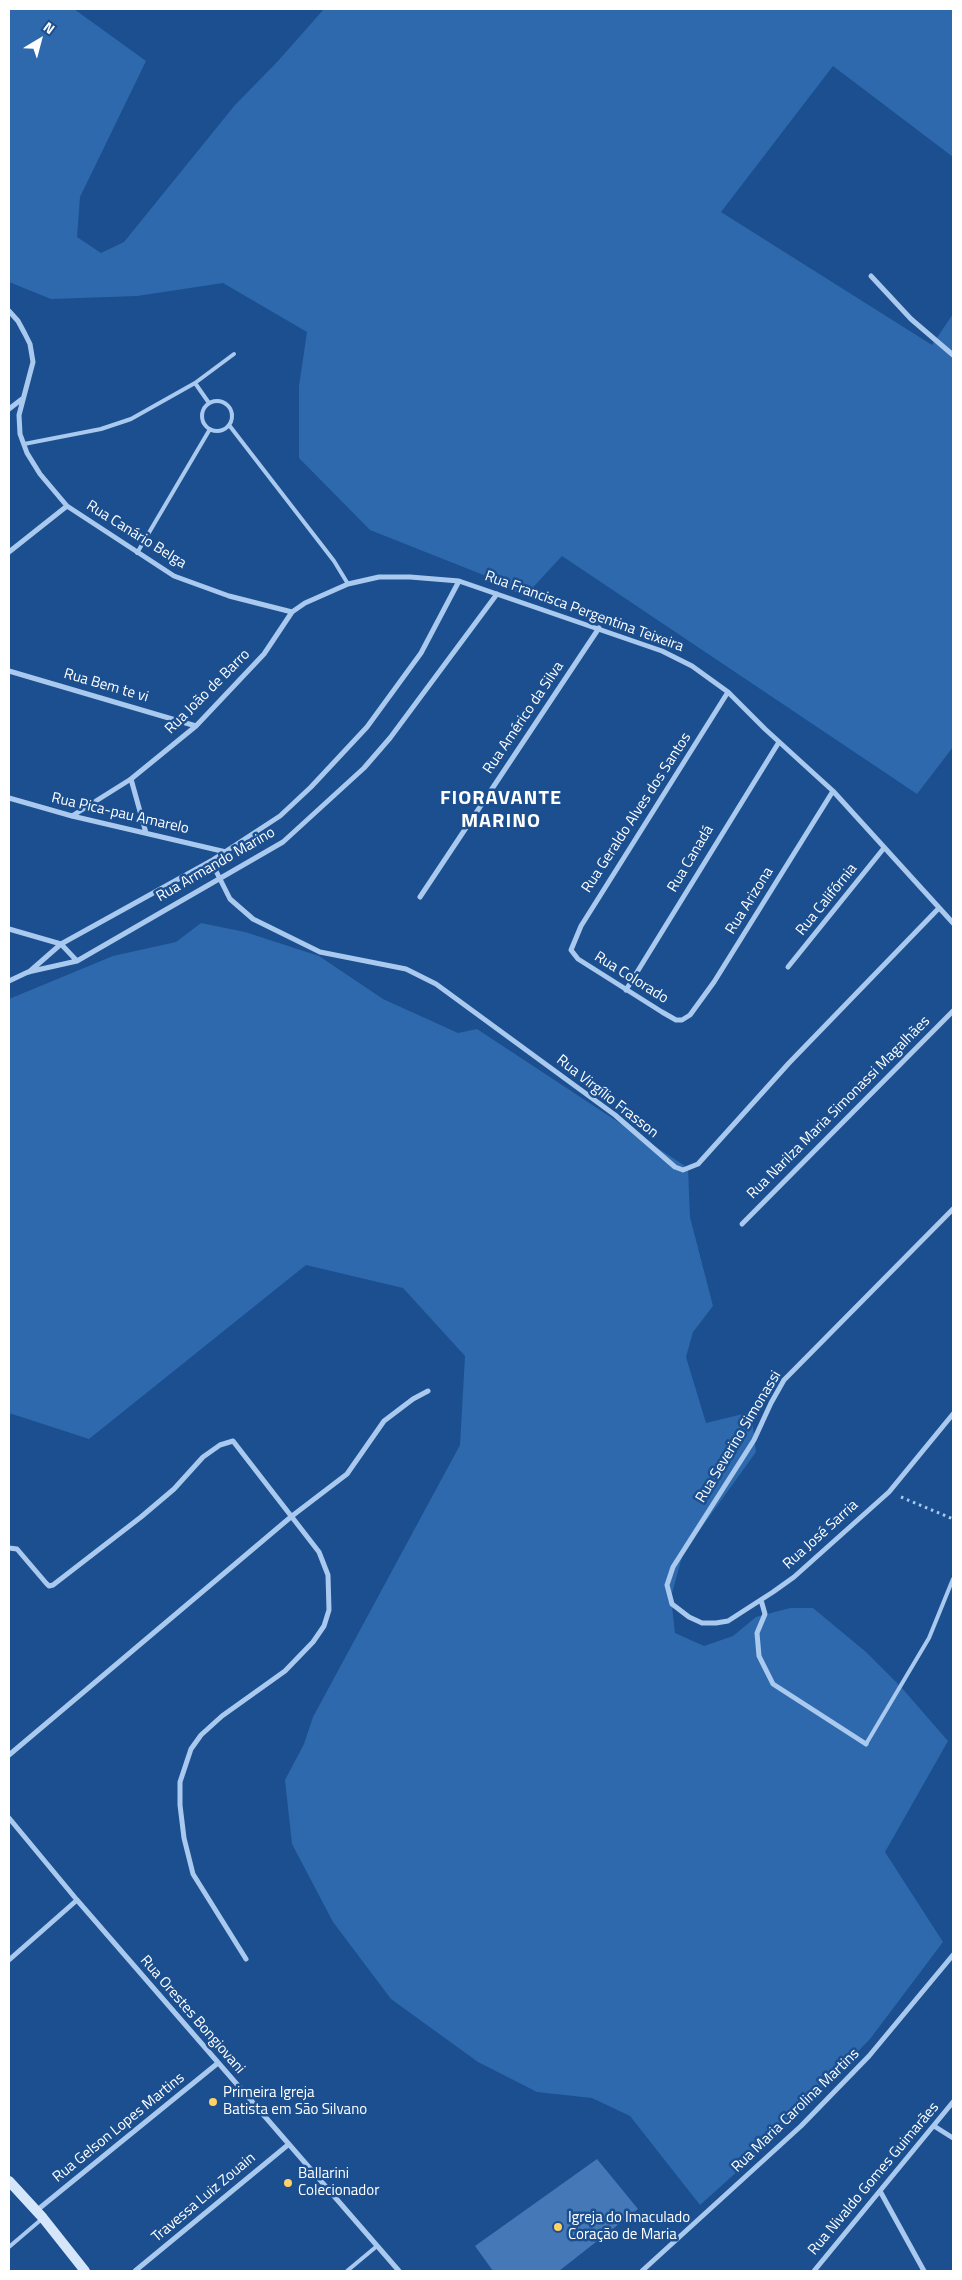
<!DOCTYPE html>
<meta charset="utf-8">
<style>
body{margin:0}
#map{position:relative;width:962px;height:2280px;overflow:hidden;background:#1b4f8f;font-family:"Titillium Web",sans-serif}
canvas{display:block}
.frame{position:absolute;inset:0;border:10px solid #fff;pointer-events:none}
.north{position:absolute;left:15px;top:15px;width:50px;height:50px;-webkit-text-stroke:4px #1b4f8f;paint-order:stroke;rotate:37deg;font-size:14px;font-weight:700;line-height:20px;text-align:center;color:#fff}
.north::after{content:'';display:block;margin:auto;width:18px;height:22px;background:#fff;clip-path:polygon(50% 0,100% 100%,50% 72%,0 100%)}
</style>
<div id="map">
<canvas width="962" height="2280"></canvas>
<div class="frame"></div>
<div class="north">N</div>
</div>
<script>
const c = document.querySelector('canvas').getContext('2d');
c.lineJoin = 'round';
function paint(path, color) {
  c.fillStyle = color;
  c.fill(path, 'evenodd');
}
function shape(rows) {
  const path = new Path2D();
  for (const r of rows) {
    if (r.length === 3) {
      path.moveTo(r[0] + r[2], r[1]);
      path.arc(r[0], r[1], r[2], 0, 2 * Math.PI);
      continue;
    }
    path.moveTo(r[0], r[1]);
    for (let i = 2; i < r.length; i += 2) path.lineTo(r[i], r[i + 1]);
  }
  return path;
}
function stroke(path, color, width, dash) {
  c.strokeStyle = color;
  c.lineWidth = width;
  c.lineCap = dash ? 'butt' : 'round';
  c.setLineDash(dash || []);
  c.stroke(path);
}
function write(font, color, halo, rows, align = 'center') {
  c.font = font + ' "Titillium Web",sans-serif';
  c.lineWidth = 5;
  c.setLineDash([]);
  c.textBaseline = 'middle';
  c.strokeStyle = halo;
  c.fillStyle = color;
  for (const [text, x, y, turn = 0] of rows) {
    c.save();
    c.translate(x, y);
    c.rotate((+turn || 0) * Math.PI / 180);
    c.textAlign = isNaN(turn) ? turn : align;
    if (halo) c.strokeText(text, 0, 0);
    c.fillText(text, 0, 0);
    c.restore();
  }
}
const green = shape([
 [9,9,74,9,146,61,80,197,77,237,101,253,124,242,235,105,278,61,324,9,953,9,953,157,833,66,721,212,932,345,953,314,953,747,917,794,562,556,524,597,491,578,370,530,299,458,299,386,307,332,223,283,137,296,51,299,9,282],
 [201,923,245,932,319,956,383,999,458,1033,477,1029,688,1168,690,1217,713,1306,693,1332,686,1357,706,1423,751,1412,756,1452,683,1553,671,1597,675,1633,704,1646,733,1636,756,1617,790,1608,813,1608,866,1652,901,1687,948,1741,885,1852,943,1942,870,2039,780,2133,700,2205,630,2116,592,2098,537,2092,478,2062,391,1999,333,1922,292,1844,285,1780,304,1744,313,1717,460,1445,465,1356,403,1288,306,1265,89,1439,9,1413,9,999,113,956,176,942]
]);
const building = shape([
 [597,2159,638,2209,559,2271,493,2271,475,2246]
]);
const path = shape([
 [901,1497,953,1519]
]);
const service = shape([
 [195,383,209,403],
 [217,416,15],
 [229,425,334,561,348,584],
 [24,444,101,429,131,419,195,383,234,354],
 [137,553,210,429],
 [866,1744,929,1638,953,1579],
 [9,2247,43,2218],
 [347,2271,377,2246]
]);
const minor = shape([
 [871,276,911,319,953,355],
 [9,311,18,321,25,334,30,344,33,362,19,415,20,434,27,453,40,474,67,506,174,576,229,596,292,612],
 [9,409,22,399],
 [9,552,67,506],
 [9,671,196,726],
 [728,692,581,926,571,950,578,959,662,1012,676,1020,682,1020,690,1015,714,982,833,791],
 [131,779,146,833],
 [9,798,72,816,226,852],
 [72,816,131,779,196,726,264,654,292,612,305,603,348,584,379,577,410,577,459,581,662,651,692,666,728,692,765,729,833,791,953,923],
 [211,861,230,899,253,919,320,952,406,969,436,984,615,1115,675,1167,683,1170,698,1164,789,1063,939,908],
 [420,897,599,628],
 [9,929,61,944,77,961],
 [788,967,884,848],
 [29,972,61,944,211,861,280,816,311,787,367,727,421,653,459,581],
 [9,981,28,972,77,961,283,842,364,768,390,738,497,594],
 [626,990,779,742],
 [953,1209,784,1380,771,1403,754,1440,673,1567,667,1585,672,1604,689,1617,702,1623,716,1623,728,1621,773,1592,794,1577,889,1492,953,1414],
 [742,1224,953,1011],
 [9,1548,17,1549,46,1583,49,1586,53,1585,141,1517,174,1489,203,1457,220,1445,233,1441,319,1552,328,1575,329,1610,324,1626,313,1642,285,1671,222,1716,201,1735,191,1749,180,1782,180,1805,184,1838,193,1874,246,1959],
 [761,1600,765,1614,757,1633,759,1656,773,1684,866,1744],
 [9,1755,292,1516,347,1474,384,1421,413,1399,428,1391],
 [9,1818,77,1900,399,2271],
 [9,1960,77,1900],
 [934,2126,953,2138],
 [880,2191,924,2271],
 [36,2211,218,2063],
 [135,2271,289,2144],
 [642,2271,801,2126,869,2056,953,1955],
 [814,2271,953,2102]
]);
const secondary = shape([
 [9,2181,43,2218,85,2271]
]);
const markers = [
 [213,2102,5,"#ffd166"],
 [288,2183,5,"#ffd166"],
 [558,2227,5,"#ffd166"]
];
const streetNames = [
 ["Rua Canário Belga",136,535,32],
 ["Rua Francisca Pergentina Teixeira",584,612,20],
 ["Rua Bem te vi",106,686,16],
 ["Rua João de Barro",208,692,-45],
 ["Rua Américo da Silva",524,718,-56],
 ["Rua Geraldo Alves dos Santos",637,813,-57],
 ["Rua Pica-pau Amarelo",120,814,13],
 ["Rua Canadá",691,859,-59],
 ["Rua Armando Marino",216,865,-30],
 ["Rua Califórnia",827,900,-51],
 ["Rua Arizona",750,901,-58],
 ["Rua Colorado",631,978,32],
 ["Rua Virgílio Frasson",607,1097,38],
 ["Rua Narilza Maria Simonassi Magalhães",839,1108,-45],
 ["Rua Severino Simonassi",739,1437,-59],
 ["Rua José Sarria",821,1535,-42],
 ["Rua Orestes Bongiovani",192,2015,49],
 ["Rua Maria Carolina Martins",796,2111,-44],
 ["Rua Gelson Lopes Martins",119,2128,-39],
 ["Rua Nivaldo Gomes Guimarães",874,2179,-50],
 ["Travessa Luiz Zouain",204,2198,-40]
];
const poiNames = [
 ["Primeira Igreja",223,2093],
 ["Batista em São Silvano",223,2110],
 ["Ballarini",298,2174],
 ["Colecionador",298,2191],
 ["Igreja do Imaculado",568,2218],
 ["Coração de Maria",568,2235]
];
const districtNames = [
 ["FIORAVANTE",501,799],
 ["MARINO",501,822]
];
paint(green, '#2e69ad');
paint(building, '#4478b7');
stroke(path, '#a9c9ee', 3, [2.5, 4]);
stroke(service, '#a9c9ee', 4);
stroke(minor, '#a9c9ee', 5);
stroke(secondary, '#d6e6fa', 10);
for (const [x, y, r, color] of markers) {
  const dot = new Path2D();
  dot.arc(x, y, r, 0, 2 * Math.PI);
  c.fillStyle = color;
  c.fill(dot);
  stroke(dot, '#1b4f8f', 2);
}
write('15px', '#fff', '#1b4f8f', streetNames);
write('15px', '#fff', '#1b4f8f', poiNames, 'left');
c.letterSpacing = '1px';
write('bold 20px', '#fff', '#1b4f8f', districtNames);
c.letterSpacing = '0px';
</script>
